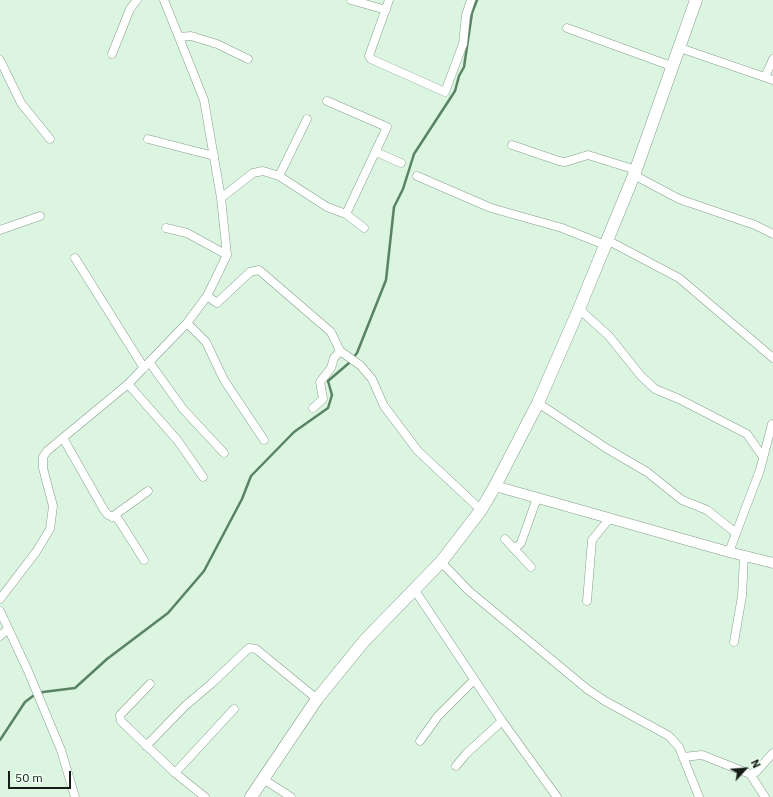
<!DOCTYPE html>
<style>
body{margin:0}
#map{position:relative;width:773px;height:797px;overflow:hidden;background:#dbf5e0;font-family:"IBM Plex Sans",sans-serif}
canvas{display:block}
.north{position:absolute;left:725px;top:749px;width:40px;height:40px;-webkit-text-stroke:3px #effff2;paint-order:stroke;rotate:64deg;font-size:11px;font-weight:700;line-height:16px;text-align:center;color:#141e16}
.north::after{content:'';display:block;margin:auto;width:14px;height:18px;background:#141e16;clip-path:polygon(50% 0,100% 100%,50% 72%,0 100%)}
.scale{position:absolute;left:8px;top:771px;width:63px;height:18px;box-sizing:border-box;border:2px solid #141e16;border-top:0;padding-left:5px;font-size:12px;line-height:14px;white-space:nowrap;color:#141e16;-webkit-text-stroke:3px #effff2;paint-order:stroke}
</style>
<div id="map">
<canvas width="773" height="797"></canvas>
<div class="north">N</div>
<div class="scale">50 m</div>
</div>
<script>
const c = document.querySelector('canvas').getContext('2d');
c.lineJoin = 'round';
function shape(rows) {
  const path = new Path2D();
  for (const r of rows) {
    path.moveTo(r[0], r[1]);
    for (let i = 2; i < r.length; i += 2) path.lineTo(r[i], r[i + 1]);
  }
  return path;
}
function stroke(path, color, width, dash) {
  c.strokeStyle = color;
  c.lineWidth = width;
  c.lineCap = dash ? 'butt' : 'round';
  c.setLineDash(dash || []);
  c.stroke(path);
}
const stream = shape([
 [0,740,25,702,33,696,43,692,75,688,107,659,168,613,204,571,242,499,251,476,294,432,328,408,332,395,328,381,349,363,357,353,386,280,394,207,403,189,414,154,455,91,459,76,464,67,472,13,477,0]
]);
const minor = shape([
 [351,0,386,10],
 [389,0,369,56,371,59,445,92,463,44,466,15,471,0],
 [567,28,674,67],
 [179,37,191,36,217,44,248,59],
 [680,48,773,80],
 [112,54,130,9,137,0],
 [0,60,21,103,50,139],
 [765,77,773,59],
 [327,101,387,127,346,214],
 [148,139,214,156],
 [512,145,559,161,565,162,588,155,636,170],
 [376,152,401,163],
 [634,175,679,199,755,225,773,234],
 [279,176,307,119],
 [417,176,491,208,562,228,605,245],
 [221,198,253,173,263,171,279,176,327,207,346,214,364,228],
 [166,228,187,233,227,255],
 [0,230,40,216],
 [607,240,679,278,773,358],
 [75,258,144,368],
 [207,296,217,303,250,272,259,270,331,332,340,351,360,365,372,379,384,406,418,451,481,510],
 [579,309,609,336,641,376,655,389,679,399,747,434,763,457],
 [187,323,206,342,224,380,264,440],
 [150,363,183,409,224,453],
 [128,384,178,441,203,477],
 [538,403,606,448,647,472,682,500,707,510,736,533],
 [313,408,323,399,320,382,331,368,334,358,340,351],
 [63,438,104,510,108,515,117,518,120,522,144,560],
 [112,517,148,491],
 [505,539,531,567],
 [514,549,521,543,537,498],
 [729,552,760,470,772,424],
 [441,562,469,591,587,689,605,701,669,736,679,747,699,797],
 [414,589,502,721,557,797],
 [0,599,36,552,50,529,53,506,43,468,43,457,47,451,128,384,187,323,207,296,227,255,221,198,204,100,164,0],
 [587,601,592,540,610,518],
 [0,611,28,671,61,750,75,797],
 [0,636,8,629],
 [734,642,742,596,744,556],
 [150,684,120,715,121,721,175,773,205,797],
 [420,741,438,716,474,680],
 [146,746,185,706,211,684,249,648,256,649,317,699],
 [683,757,702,755,750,774,765,797],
 [456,766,466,754,502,721],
 [175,773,234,709],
 [750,774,756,772,773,753],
 [263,779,291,797]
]);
const tertiary = shape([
 [495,486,729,552,773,563]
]);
const secondary = shape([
 [251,797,317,699,365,640,441,562,481,510,495,486,538,403,579,309,634,175,696,0]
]);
stroke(stream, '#598363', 2.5);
stroke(minor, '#869e8b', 9);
stroke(tertiary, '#869e8b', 11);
stroke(secondary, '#869e8b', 13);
stroke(minor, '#fff', 8);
stroke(tertiary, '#fff', 10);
stroke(secondary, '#fff', 12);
</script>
